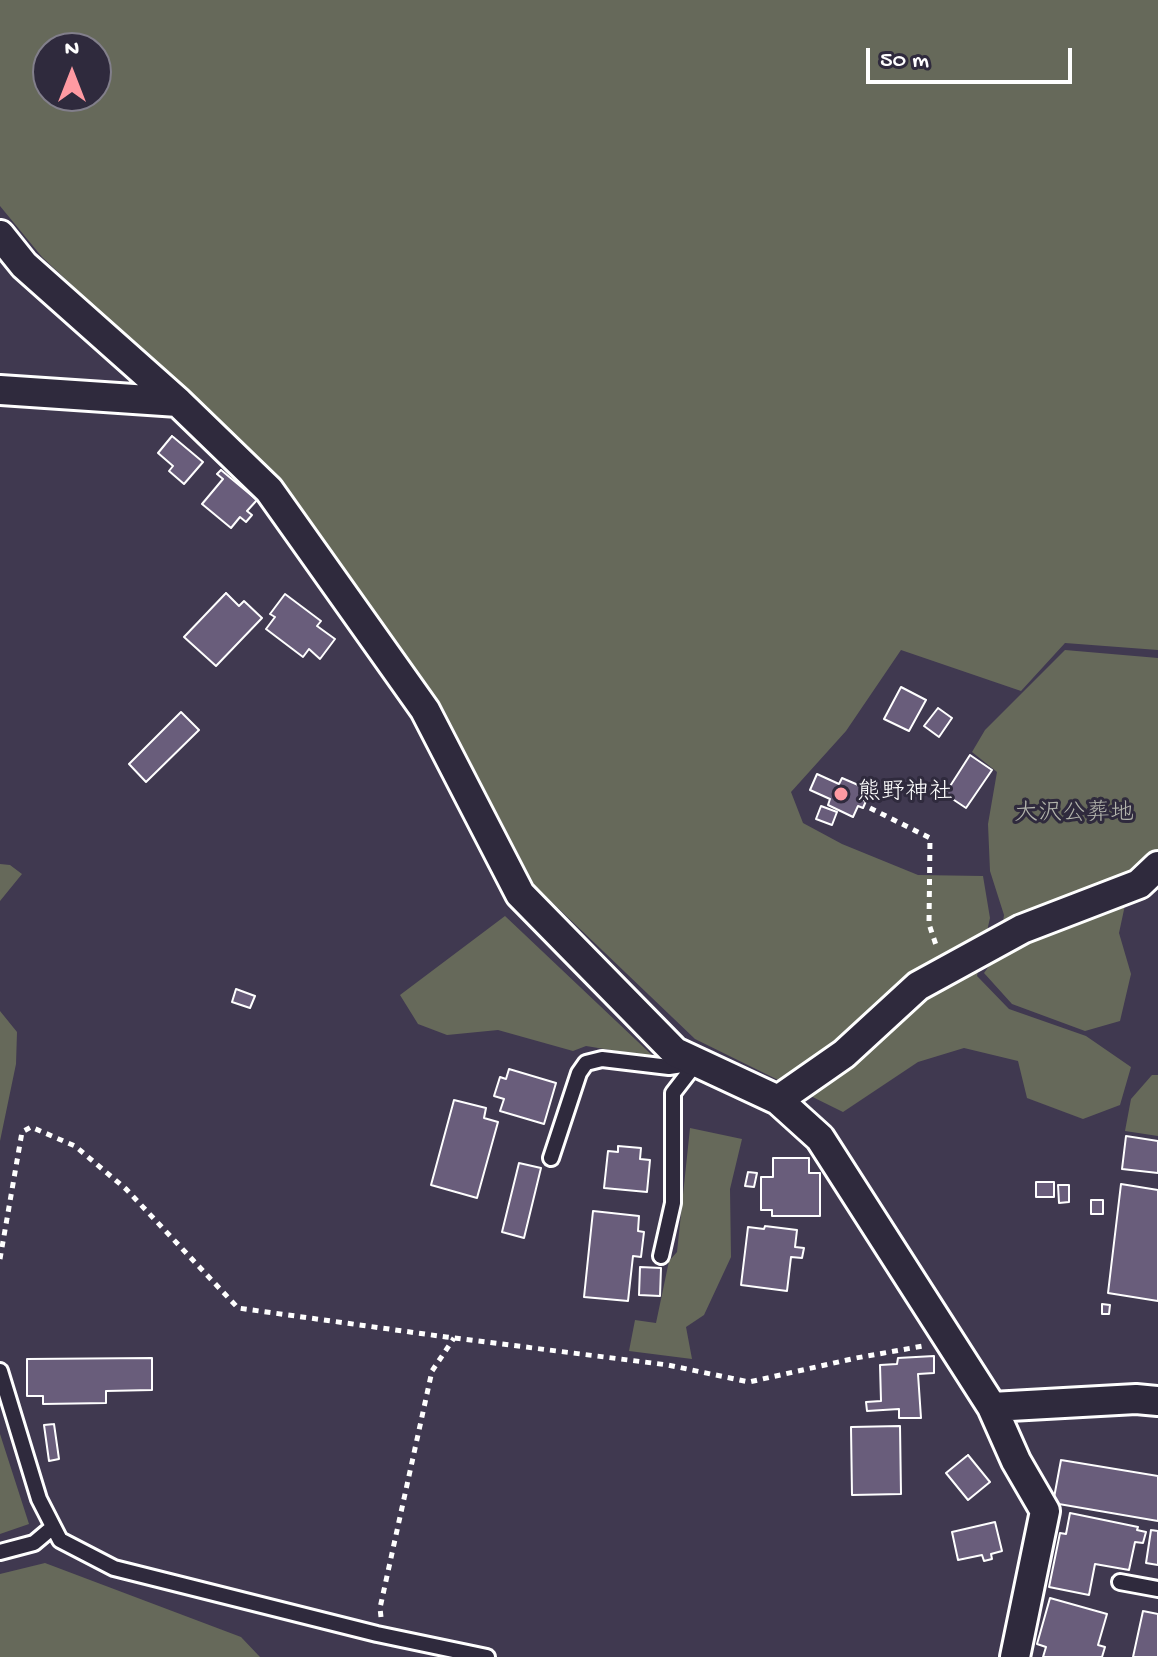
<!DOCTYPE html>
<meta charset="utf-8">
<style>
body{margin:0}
#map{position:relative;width:1158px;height:1657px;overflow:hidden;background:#403950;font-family:"Gochi Hand",sans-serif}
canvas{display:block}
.north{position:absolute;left:32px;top:32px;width:80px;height:80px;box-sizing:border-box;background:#2f2a3d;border:2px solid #827f8b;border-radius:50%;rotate:0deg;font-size:22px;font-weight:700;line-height:32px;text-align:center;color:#fff}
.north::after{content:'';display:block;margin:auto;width:28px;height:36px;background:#ff9aa2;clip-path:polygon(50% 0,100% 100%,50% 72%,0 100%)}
.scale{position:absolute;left:866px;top:48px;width:206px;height:36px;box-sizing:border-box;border:4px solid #fff;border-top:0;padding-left:10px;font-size:24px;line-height:28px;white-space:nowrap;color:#fff;-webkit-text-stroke:6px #2f2a3d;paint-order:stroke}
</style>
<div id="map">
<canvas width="1158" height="1657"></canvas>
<div class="north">N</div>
<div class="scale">50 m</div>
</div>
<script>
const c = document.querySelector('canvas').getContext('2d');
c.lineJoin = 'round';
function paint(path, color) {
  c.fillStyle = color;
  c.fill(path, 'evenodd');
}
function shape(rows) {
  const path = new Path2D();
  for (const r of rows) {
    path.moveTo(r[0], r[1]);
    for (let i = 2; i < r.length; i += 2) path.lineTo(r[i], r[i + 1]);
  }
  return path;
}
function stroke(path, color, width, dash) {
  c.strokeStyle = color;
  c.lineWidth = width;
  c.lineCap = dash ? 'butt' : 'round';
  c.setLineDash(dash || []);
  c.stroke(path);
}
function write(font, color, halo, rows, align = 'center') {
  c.font = font + ' "Gochi Hand","Klee One",sans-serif';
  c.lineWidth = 6;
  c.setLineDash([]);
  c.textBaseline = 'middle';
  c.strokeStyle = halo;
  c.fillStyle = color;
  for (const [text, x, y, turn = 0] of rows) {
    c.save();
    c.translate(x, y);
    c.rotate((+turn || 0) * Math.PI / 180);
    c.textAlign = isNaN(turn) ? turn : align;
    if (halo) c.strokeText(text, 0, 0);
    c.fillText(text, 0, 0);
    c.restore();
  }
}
const green = shape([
 [0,0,1158,0,1158,650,1065,643,1021,691,901,650,846,731,791,792,803,823,842,844,918,875,983,876,990,918,977,976,1009,1009,1086,1036,1131,1067,1120,1105,1083,1119,1027,1098,1018,1061,964,1048,918,1062,843,1112,695,1039,534,885,443,708,287,487,42,257,0,206],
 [48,48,96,48,96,96,48,96],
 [1065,650,1158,658,1158,854,1131,877,1119,933,1131,974,1120,1021,1085,1031,1012,1004,984,973,999,952,1004,915,990,871,988,824,997,772,972,752,985,730],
 [0,864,10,865,22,874,0,901],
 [505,916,654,1057,586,1046,573,1051,498,1030,447,1035,418,1024,400,995],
 [0,1011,17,1032,16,1064,0,1141],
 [1152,1075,1158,1075,1158,1136,1125,1131,1131,1099],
 [690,1128,742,1139,730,1189,731,1257,704,1315,686,1327,692,1359,629,1351,635,1320,656,1323,669,1261,677,1252],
 [0,1434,29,1524,0,1534],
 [45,1563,241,1637,260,1657,0,1657,0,1574]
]);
const building = shape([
 [172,436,203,462,184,484,169,471,173,466,158,453,172,436],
 [221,470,257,500,247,511,252,515,246,522,240,517,231,528,202,504,223,479,217,474,221,470],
 [226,593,239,606,244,601,262,618,216,666,184,637,226,593],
 [285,594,321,621,317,626,335,639,320,659,309,649,303,657,266,629,275,617,270,614,285,594],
 [901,687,926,700,909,731,884,719,901,687],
 [938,708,952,718,939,737,924,726,938,708],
 [181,712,199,730,146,782,129,764,181,712],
 [970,755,992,770,966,808,945,794,970,755],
 [817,774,839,784,842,778,865,788,860,799,866,801,863,808,858,806,853,817,828,805,830,799,810,790,817,774],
 [821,806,837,812,832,825,816,819,821,806],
 [236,989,255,996,250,1008,232,1002,236,989],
 [509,1069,556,1083,544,1124,500,1111,504,1099,494,1096,500,1077,506,1079,509,1069],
 [454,1100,486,1108,484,1118,498,1122,477,1198,431,1185,454,1100],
 [1126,1136,1158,1141,1158,1173,1122,1169,1126,1136],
 [618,1146,641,1148,640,1159,650,1160,647,1192,604,1188,608,1151,618,1152,618,1146],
 [773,1158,809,1158,809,1173,820,1173,820,1216,772,1216,772,1210,761,1210,761,1177,773,1177,773,1158],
 [519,1163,541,1168,524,1238,502,1232,519,1163],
 [748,1172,757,1173,754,1187,745,1186,748,1172],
 [1036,1182,1054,1182,1054,1197,1036,1197,1036,1182],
 [1121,1184,1158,1190,1158,1301,1108,1293,1121,1184],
 [1058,1185,1069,1185,1069,1202,1059,1203,1058,1185],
 [1091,1200,1103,1200,1103,1214,1091,1214,1091,1200],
 [593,1211,639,1216,638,1231,644,1232,641,1257,633,1256,628,1301,584,1297,593,1211],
 [765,1226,797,1230,795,1247,804,1248,802,1258,791,1257,787,1291,741,1285,748,1227,764,1229,765,1226],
 [640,1267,661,1268,660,1296,639,1295,640,1267],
 [1102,1304,1110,1305,1109,1314,1102,1314,1102,1304],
 [934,1356,934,1373,918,1374,921,1418,899,1418,899,1409,867,1411,866,1402,881,1401,880,1365,897,1364,898,1358,934,1356],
 [152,1358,152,1390,106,1391,106,1403,43,1404,43,1396,27,1396,27,1359,152,1358],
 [54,1424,59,1459,49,1461,44,1425,54,1424],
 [900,1426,901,1494,852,1495,851,1427,900,1426],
 [968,1455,990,1482,968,1500,946,1473,968,1455],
 [1061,1460,1158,1476,1158,1521,1053,1503,1061,1460],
 [1070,1513,1138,1527,1137,1530,1146,1532,1143,1543,1135,1542,1129,1570,1095,1564,1089,1595,1049,1587,1060,1533,1066,1534,1070,1513],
 [995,1522,1002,1551,991,1554,992,1559,984,1561,982,1555,958,1560,952,1532,995,1522],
 [1151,1530,1158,1531,1158,1565,1146,1563,1151,1530],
 [1050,1598,1107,1614,1098,1645,1105,1647,1102,1657,1043,1657,1046,1647,1037,1644,1050,1598],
 [1143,1611,1158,1614,1158,1657,1133,1657,1143,1611]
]);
const path = shape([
 [870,808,930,838,929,924,937,948],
 [0,1259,22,1132,31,1127,75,1146,126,1189,238,1308,446,1337,668,1365,749,1382,856,1358,923,1346],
 [381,1617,380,1608,432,1371,454,1338]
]);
const lane = shape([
 [551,1158,579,1073,586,1063,602,1059,669,1067,689,1064],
 [661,1256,673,1203,673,1093,697,1062],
 [0,1371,39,1499,60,1540,114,1568,377,1634,487,1657],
 [0,1552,34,1543,53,1527],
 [1120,1582,1158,1589]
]);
const street = shape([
 [0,235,24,265,178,402,269,490,425,710,520,894,675,1052,778,1100,820,1138,992,1407,1016,1461,1045,1511,1015,1657],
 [0,390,178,402],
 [778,1100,844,1054,918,986,1022,929,1139,884,1158,866],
 [992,1407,1136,1399,1158,1401]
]);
const markers = [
 [841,794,8,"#ff9aa2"]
];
const poiNames = [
 ["熊野神社",857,794]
];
const parkNames = [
 ["大沢公葬地",1074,815]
];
paint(green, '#66695a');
paint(building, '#695d7b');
stroke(building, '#fff', 2);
stroke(lane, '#fff', 20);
stroke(street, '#fff', 34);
stroke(path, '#fff', 5, [6, 6]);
stroke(lane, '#2f2a3d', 14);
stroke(street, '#2f2a3d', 28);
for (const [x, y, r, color] of markers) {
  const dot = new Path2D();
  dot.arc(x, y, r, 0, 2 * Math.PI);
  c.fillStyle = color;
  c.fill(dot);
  stroke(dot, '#2f2a3d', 3);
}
write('24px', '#fff', '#2f2a3d', poiNames, 'left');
write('24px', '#b2b4ac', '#2f2a3d', parkNames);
</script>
